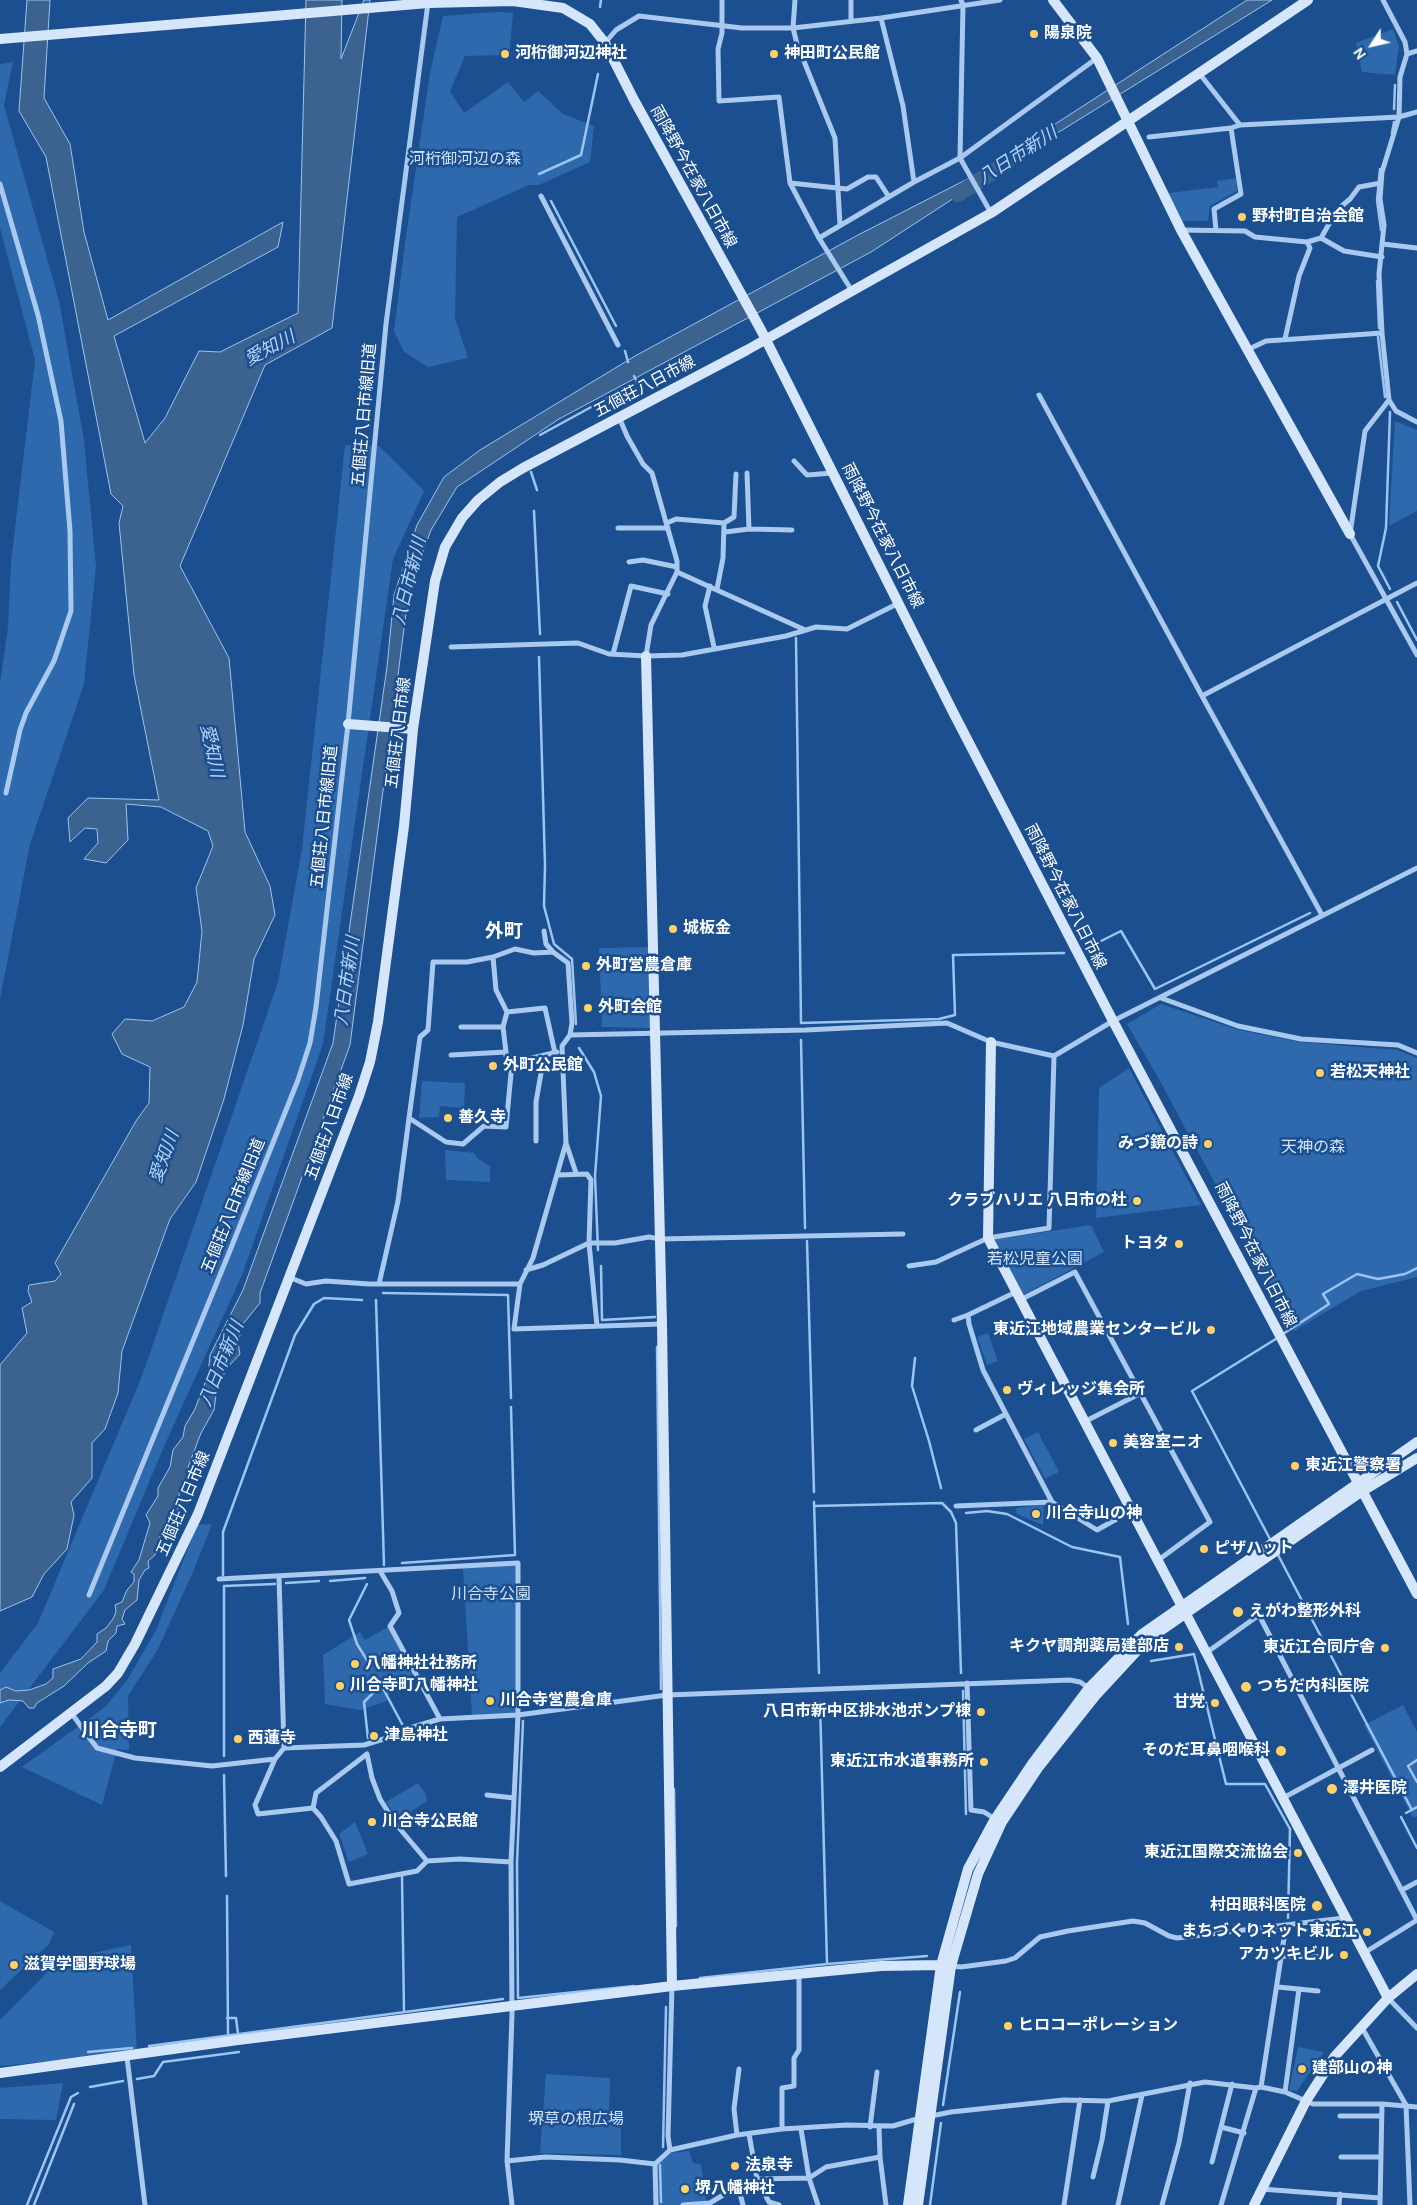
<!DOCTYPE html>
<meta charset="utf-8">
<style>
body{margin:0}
#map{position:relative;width:1417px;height:2205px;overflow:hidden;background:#1b4f8f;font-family:"DM Sans",sans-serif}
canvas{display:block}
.north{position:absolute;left:1347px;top:20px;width:50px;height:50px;-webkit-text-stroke:4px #1b4f8f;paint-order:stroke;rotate:235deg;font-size:14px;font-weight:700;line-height:20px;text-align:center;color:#fff}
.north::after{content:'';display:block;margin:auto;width:18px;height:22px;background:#fff;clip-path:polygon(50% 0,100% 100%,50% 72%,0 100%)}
</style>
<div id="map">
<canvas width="1417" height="2205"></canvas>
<div class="north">N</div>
</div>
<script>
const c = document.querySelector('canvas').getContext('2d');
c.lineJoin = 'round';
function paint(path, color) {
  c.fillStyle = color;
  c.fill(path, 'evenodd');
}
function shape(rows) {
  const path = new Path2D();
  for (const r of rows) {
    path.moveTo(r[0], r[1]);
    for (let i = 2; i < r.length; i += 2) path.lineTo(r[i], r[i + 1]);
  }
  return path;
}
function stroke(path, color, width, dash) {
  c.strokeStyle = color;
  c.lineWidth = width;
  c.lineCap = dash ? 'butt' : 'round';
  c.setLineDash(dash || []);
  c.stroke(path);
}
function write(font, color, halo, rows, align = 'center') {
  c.font = font + ' "DM Sans","Noto Sans JP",sans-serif';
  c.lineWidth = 5;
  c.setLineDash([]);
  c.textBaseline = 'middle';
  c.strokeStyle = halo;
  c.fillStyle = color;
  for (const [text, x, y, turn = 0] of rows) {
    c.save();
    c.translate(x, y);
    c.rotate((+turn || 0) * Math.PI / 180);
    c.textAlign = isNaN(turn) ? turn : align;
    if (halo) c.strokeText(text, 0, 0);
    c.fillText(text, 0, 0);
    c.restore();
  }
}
const green = shape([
 [497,12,513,13,509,55,465,56,450,91,464,113,508,82,524,102,538,91,563,114,594,126,590,162,539,185,529,185,457,217,455,318,468,358,428,367,404,352,394,331,406,236,430,73,443,16],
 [1393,29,1399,46,1395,75,1362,72,1356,43],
 [13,62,4,105,59,301,84,440,96,567,84,684,30,844,0,999,0,684,8,627,11,562,35,360,0,228,0,64],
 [1236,178,1237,191,1210,206,1208,221,1180,221,1169,193,1218,187,1217,181],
 [1395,421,1417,430,1417,511,1389,526],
 [345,445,379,446,424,491,393,559,323,1044,242,1275,165,1444,104,1590,0,1727,0,1673,38,1623,142,1376,278,982,302,849],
 [648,947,650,1028,602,1027,599,948],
 [1161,1004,1239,1030,1300,1042,1397,1050,1417,1058,1417,1277,1361,1291,1294,1331,1160,1081,1127,1024],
 [1129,1068,1201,1205,1096,1218,1099,1088],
 [422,1081,465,1083,464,1108,440,1106,439,1117,419,1118],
 [445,1150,474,1153,478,1159,490,1166,490,1182,446,1180],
 [1091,1225,1104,1252,1021,1296,992,1240],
 [988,1333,998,1361,987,1365,977,1337],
 [1038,1432,1059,1472,1045,1479,1024,1439],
 [1044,1505,1043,1525,1017,1514,1016,1508],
 [212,1524,193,1572,157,1651,128,1696,129,1750,117,1749,102,1805,22,1767,105,1707,126,1682,156,1630,197,1525],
 [518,1563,518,1715,472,1717,463,1567],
 [390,1626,419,1670,390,1690,387,1701,360,1710,325,1704,323,1655,360,1632,365,1640],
 [1403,1705,1417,1732,1417,1816,1413,1818,1364,1725],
 [418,1783,426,1794,427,1801,398,1820,386,1802],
 [355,1822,368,1854,349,1862,339,1834],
 [0,1901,54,1932,49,1944,0,1990],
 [131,1945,137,2053,0,2066,0,2020,59,1960],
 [1298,2047,1324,2052,1297,2091,1289,2090],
 [546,2074,610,2078,609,2114,621,2116,621,2155,540,2153],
 [63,2083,56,2120,0,2119,0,2088],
 [689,2151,693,2163,701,2164,707,2205,658,2205,657,2164,670,2153]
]);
const water = shape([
 [27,0,50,0,44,98,70,144,84,232,108,320,283,222,278,247,114,336,145,443,165,418,199,351,220,352,298,313,306,0,342,0,341,59,364,0,370,0,332,328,265,365,180,566,229,658,245,832,270,886,275,915,254,959,243,1025,224,1099,196,1182,170,1219,122,1351,118,1393,105,1429,92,1443,92,1478,71,1502,74,1515,67,1549,44,1574,32,1597,0,1611,0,1365,27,1333,22,1308,32,1302,28,1291,29,1285,55,1281,61,1274,55,1263,136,1121,149,1103,150,1067,122,1054,112,1034,125,1019,152,1021,184,1007,197,982,202,931,196,888,213,846,208,831,161,807,126,804,128,840,106,863,84,859,98,843,97,829,85,828,70,842,68,818,88,798,159,800,134,675,119,523,123,506,111,494,46,157,19,111,27,0],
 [1247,0,1272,0,988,176,871,252,559,419,457,487,431,530,409,590,350,1045,260,1293,260,1303,243,1324,238,1343,240,1354,226,1369,216,1395,214,1410,201,1433,187,1470,190,1477,189,1486,179,1492,180,1505,159,1538,155,1555,148,1561,149,1568,145,1570,139,1580,137,1600,125,1610,122,1619,125,1624,117,1626,116,1633,108,1641,106,1651,88,1663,64,1686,37,1703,34,1708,29,1708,23,1701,9,1700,0,1703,0,1690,6,1687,16,1691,29,1690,46,1684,53,1678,53,1669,81,1659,97,1642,97,1634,106,1628,113,1619,116,1612,115,1605,122,1602,127,1590,134,1582,134,1574,131,1572,139,1560,150,1523,146,1515,158,1496,158,1488,170,1467,173,1450,183,1437,185,1426,195,1409,208,1375,210,1355,243,1290,333,1043,387,667,394,595,417,525,444,477,480,450,635,356,858,235,981,172,1247,0]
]);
const stream = shape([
 [600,7,601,0],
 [1394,109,1395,85],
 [1392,133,1394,122,1394,125],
 [1380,169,1377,200,1381,230],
 [539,174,581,155,598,74],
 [551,201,616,326],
 [1377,281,1379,328],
 [1378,337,1385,397],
 [625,351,628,362],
 [540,435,637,382,634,376],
 [531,472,537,490],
 [534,511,540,634],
 [1390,589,1378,566,1386,528,1390,412],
 [1397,602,1417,640],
 [796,638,801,1023,939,1019,955,1015,953,955,1064,953],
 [539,657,545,865,544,906,554,944,572,959,576,1024],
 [1091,946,1121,931,1155,989,1310,913],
 [801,1040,805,1228],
 [579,1048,594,1072,601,1096,595,1176,598,1250],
 [807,1241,814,1492],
 [601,1266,602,1320,655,1317],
 [383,1293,508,1295,511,1398],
 [376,1300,384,1565],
 [1283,1334,1329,1304,1323,1294,1357,1274,1378,1279,1405,1274,1417,1268],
 [657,1347,661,1689],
 [915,1358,912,1386,929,1441,941,1488],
 [814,1502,819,1673],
 [814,1506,942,1503,951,1512,956,1523,961,1673],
 [966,1513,987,1511,1007,1514,1072,1547,1120,1557,1128,1624],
 [1271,1541,1192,1391,1279,1337],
 [1277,1553,1412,1810],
 [402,1563,515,1555,511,1407],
 [223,1575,223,1532,295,1335,314,1304,324,1298,362,1300],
 [330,1581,365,1578],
 [286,1583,319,1581],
 [367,1584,349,1620,357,1644,370,1665],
 [1151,1661,1194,1654,1226,1784,1265,1784,1290,1829,1288,1918],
 [377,1677,402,1724],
 [963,1691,966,1814],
 [820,1702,827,1963],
 [523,1721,517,1863,518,1998,634,1986],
 [368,1738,364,1702,381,1685],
 [224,1756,224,1586,275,1584],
 [1417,1760,1408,1766,1417,1782],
 [224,1775,226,1876],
 [674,1789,676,1926],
 [1406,1813,1417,1807],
 [1401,1817,1417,1848],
 [402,1876,404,2012],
 [227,1896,228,2034],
 [700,1978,827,1964,927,1956],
 [227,2018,236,2018,238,2034],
 [149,2046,503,1999],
 [88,2052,132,2048],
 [137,2079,154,2076,163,2062,239,2052],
 [90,2087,123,2081],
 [943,2105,960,1992],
 [663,2147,666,2007],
 [660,2165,661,2202],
 [27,2205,71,2097,78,2093],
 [34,2205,74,2104],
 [930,2205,941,2123]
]);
const river = shape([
 [958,194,1007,163]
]);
const street = shape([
 [722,0,722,33,718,49,719,101,779,97,790,183,819,238,852,291],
 [795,0,793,28,797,44,835,138,840,225],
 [851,0,851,20],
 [961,0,963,5,960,158,991,213],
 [1383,0,1405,42,1407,54],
 [881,18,903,106,914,182],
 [605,43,616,30,639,16,742,28,793,28,881,18,1000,0],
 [1417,51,1407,54,1400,77,1399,117,1382,172,1380,199,1384,225,1379,274,1382,333,1389,400,1396,411,1417,422],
 [1199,73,1240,125],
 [1149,137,1231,128,1240,125,1399,117,1417,112],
 [790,183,847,189,868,177,876,177,889,197],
 [0,184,38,315,61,421,70,531,71,611,54,661,26,713,20,730,6,793],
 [541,196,618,345],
 [1181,230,1245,231,1255,237,1307,242,1321,238,1344,251,1382,257],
 [1216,230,1214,209,1241,194,1231,128],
 [819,238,914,182,960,158,1097,58],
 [1321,238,1337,210,1350,199,1359,187,1381,183],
 [1383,244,1417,248],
 [1285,339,1299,276,1310,248,1307,242],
 [1247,350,1266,341,1382,333],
 [1039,395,1202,696],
 [1389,400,1365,431,1350,534,1417,655],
 [619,417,627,436,643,464,652,473,677,561,677,572,651,625,646,656],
 [794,461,807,475,833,473],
 [747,473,749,529],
 [667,523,676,519,724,523,734,517,736,474],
 [618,528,668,528],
 [725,532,749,529,792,530],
 [629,562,643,560,677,567],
 [677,572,803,629],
 [710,586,705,606,714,647],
 [717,589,723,558,724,523],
 [451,647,578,643,609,654,646,656,682,655,786,636,816,627,847,629,899,603],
 [613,654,631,586,668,594],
 [1322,915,1202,696,1417,583],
 [544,931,546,944,553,952],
 [493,957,496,990,507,1012],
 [1161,998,1238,1026,1301,1039,1398,1045,1417,1053],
 [461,1027,503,1027],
 [570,1035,806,1030,947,1023,991,1042,1054,1056,1113,1021,1417,868],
 [451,1055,506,1052,503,1027,507,1012,545,1008,555,1053],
 [512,1063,557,1052],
 [409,1118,420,1037,428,1030,433,962,467,962,493,957,515,949,534,953,553,952,568,963,572,1023,570,1035,562,1046,566,1143,576,1173],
 [536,1141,536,1102,544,1056],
 [558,1175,587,1174,591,1180,589,1243,597,1326],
 [909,1266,936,1262,988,1238,1049,1228,1054,1056],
 [526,1270,543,1265,589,1243,615,1243,649,1237,660,1239,903,1234],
 [291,1278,306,1284,326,1281,369,1284,520,1284,533,1258,566,1143],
 [379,1284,398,1201,409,1118,446,1142,463,1144,484,1126,506,1127,512,1063,506,1056,506,1052],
 [520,1284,514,1329,662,1324],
 [1016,1292,968,1315,969,1324,983,1370,1052,1502,1097,1530,1131,1511],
 [1020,1300,1075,1272,1210,1522,1157,1561],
 [954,1320,968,1315],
 [1084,1422,1141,1393],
 [976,1430,1006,1414],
 [956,1506,1052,1502],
 [380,1571,392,1591,399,1613,390,1626,440,1719],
 [279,1576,284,1748,275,1759,255,1805,258,1814,313,1808,321,1817,336,1841,349,1884,417,1871,427,1861,460,1859,511,1862],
 [219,1579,518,1563,518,1715,511,1862,512,2014,507,2161,512,2205],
 [89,1595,229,1253,298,1080,310,1043,316,1007,348,724,386,324,428,3],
 [1206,1653,1259,1615,1417,1920,1364,1953],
 [967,1683,971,1810,984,1812,995,1819],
 [72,1714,97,1748,135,1758,212,1766,275,1759],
 [284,1748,364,1745,397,1735,403,1730,440,1719,518,1715,667,1695,1070,1680,1080,1682,1089,1688],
 [487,1795,514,1798],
 [1283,1798,1372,1750],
 [313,1808,316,1793,367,1754,372,1778,380,1799,395,1823,427,1861],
 [1402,1890,1417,1882],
 [1282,1956,1321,1957],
 [951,1966,961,1967,1006,1961,1015,1958,1040,1937,1068,1931,1133,1921,1145,1923,1169,1936,1177,1938,1344,1918],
 [1278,1987,1318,1991],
 [1388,1998,1417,2028],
 [1361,2026,1406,2105,1410,2205],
 [127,2057,145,2205],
 [1261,2087,1284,1938],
 [1285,2092,1299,1989],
 [931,2116,951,2112,1064,2100,1108,2101,1205,2082,1256,2088,1261,2087,1285,2092,1313,2104,1382,2104,1417,2107],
 [1340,2116,1381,2116],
 [870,2127,877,2072],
 [879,2127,880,2157,886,2205],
 [1221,2127,1244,2133],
 [782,2129,782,2088,794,2086,794,2058,799,2050,799,1973],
 [801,2129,809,2178,818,2205],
 [749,2134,757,2179,769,2202,779,2205],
 [737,2135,734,2109,739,2069],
 [670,2150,668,2136,672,1986],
 [1341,2157,1379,2157],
 [507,2161,545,2157,620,2160,655,2164,670,2150,737,2135,782,2129,847,2125,893,2126,920,2118],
 [1212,2162,1232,2084],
 [655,2164,656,2205],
 [1093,2177,1102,2140,1108,2101],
 [738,2186,743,2205],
 [1261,2189,1380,2198],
 [683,2205,710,2203,738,2186,757,2179,809,2178,826,2167,880,2157],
 [1064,2205,1080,2100],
 [1118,2205,1142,2095],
 [1162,2205,1179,2143,1190,2083],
 [1221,2205,1256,2088],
 [1339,2205,1340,2194],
 [1380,2205,1382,2104]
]);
const secondary = shape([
 [1053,0,1097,58,1181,230,1350,534],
 [0,39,428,3,513,1,563,8,590,24,605,43,634,100,761,330,953,712,1113,1021,1417,1594],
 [646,656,662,1324,672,1986],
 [348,724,413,729],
 [991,1042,988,1238,1388,1998],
 [0,1767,106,1686,118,1673,135,1644,198,1514,359,1096,370,1062,378,1022,404,826,413,729,435,581,445,547,462,518,478,500,500,482,523,468,747,350,991,213,1308,0],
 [0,2073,238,2040,672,1986,881,1966,941,1965],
 [908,2205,941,1965,968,1869,995,1819,1032,1764,1089,1688,1142,1634,1417,1442],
 [918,2205,951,1966,978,1874,1002,1822,1038,1768,1097,1694,1146,1641,1361,1492,1417,1458],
 [1254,2205,1306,2101,1335,2056,1388,1998,1417,1974]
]);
const markers = [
 [1034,34,5,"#ffd166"],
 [505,54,5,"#ffd166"],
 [774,54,5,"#ffd166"],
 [1242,217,5,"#ffd166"],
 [673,929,5,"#ffd166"],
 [586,966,5,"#ffd166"],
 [588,1008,5,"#ffd166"],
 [493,1066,5,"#ffd166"],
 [1320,1073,5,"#ffd166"],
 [448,1118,5,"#ffd166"],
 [1208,1144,5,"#ffd166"],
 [1137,1201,5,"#ffd166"],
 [1179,1244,5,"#ffd166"],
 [1211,1330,5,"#ffd166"],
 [1007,1390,5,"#ffd166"],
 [1113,1443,5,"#ffd166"],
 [1295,1466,5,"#ffd166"],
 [1036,1514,5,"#ffd166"],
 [1204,1549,5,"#ffd166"],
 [1238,1612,6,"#ffd166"],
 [1179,1647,5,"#ffd166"],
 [1385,1648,5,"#ffd166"],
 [355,1664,5,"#ffd166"],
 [340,1686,5,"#ffd166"],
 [1246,1687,6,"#ffd166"],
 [490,1701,5,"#ffd166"],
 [1215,1703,5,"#ffd166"],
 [981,1712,5,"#ffd166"],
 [374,1736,5,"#ffd166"],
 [238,1739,5,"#ffd166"],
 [1281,1751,6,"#ffd166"],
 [984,1762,5,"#ffd166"],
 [1332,1789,6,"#ffd166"],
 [372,1822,5,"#ffd166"],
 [1298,1853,5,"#ffd166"],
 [1317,1906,6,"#ffd166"],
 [1367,1932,5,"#ffd166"],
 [1344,1955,5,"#ffd166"],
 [14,1965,5,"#ffd166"],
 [1008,2026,5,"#ffd166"],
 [1302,2069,5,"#ffd166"],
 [735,2166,5,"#ffd166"],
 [685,2189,5,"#ffd166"]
];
const poiNames = [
 ["陽泉院",1044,34],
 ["河桁御河辺神社",515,54],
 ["神田町公民館",784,54],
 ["野村町自治会館",1252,217],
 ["城板金",683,929],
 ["外町営農倉庫",596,966],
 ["外町会館",598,1008],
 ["外町公民館",503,1066],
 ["若松天神社",1330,1073],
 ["善久寺",458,1118],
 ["みづ鏡の詩",1198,1144,"right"],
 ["クラブハリエ 八日市の杜",1127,1201,"right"],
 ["トヨタ",1169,1244,"right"],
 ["東近江地域農業センタービル",1201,1330,"right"],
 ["ヴィレッジ集会所",1017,1390],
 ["美容室ニオ",1123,1443],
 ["東近江警察署",1305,1466],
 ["川合寺山の神",1046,1514],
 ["ピザハット",1214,1549],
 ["えがわ整形外科",1249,1612],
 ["キクヤ調剤薬局建部店",1169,1647,"right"],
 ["東近江合同庁舎",1375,1648,"right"],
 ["八幡神社社務所",365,1664],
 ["川合寺町八幡神社",350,1686],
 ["つちだ内科医院",1257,1687],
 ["川合寺営農倉庫",500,1701],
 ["甘党",1205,1703,"right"],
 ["八日市新中区排水池ポンプ棟",971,1712,"right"],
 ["津島神社",384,1736],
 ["西蓮寺",248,1739],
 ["そのだ耳鼻咽喉科",1270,1751,"right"],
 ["東近江市水道事務所",974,1762,"right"],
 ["澤井医院",1343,1789],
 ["川合寺公民館",382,1822],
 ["東近江国際交流協会",1288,1853,"right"],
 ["村田眼科医院",1306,1906,"right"],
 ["まちづくりネット東近江",1357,1932,"right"],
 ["アカツキビル",1334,1955,"right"],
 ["滋賀学園野球場",24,1965],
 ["ヒロコーポレーション",1018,2026],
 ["建部山の神",1312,2069],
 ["法泉寺",745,2166],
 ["堺八幡神社",695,2189]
];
const parkNames = [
 ["河桁御河辺の森",465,160],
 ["天神の森",1313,1148],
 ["若松児童公園",1035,1260],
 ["川合寺公園",491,1595],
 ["堺草の根広場",576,2120]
];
const streetNames = [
 ["雨降野今在家八日市線",693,177,61],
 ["五個荘八日市線",645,387,-28],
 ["五個荘八日市線旧道",365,415,-85],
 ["雨降野今在家八日市線",882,536,63],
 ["五個荘八日市線",399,733,-83],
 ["五個荘八日市線旧道",325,817,-84],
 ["雨降野今在家八日市線",1065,897,63],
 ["五個荘八日市線",330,1127,-70],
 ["五個荘八日市線旧道",234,1206,-68],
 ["雨降野今在家八日市線",1255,1255,63],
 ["五個荘八日市線",184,1504,-67]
];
const waterNames = [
 ["八日市新川",1018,156,-33],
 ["愛知川",270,349,-28],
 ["八日市新川",410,581,-76],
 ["愛知川",211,751,78],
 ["八日市新川",348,981,-82],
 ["愛知川",165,1157,-70],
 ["八日市新川",222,1364,-68]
];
const quarterNames = [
 ["外町",504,932],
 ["川合寺町",119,1731]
];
paint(green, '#2e69ad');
paint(water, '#3c6290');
stroke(water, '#9cc4f0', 1);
stroke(stream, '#9cc4f0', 2.5);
stroke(river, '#3c6290', 16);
stroke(street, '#a9c9ee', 5);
stroke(secondary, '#d6e6fa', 10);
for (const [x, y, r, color] of markers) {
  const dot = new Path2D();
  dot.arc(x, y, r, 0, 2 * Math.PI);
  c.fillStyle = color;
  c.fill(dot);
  stroke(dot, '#1b4f8f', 2);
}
write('bold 16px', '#fff', '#1b4f8f', poiNames, 'left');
write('16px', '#cfe3fa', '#1b4f8f', parkNames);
write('16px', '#fff', '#1b4f8f', streetNames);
write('italic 18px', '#b5d3f5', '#1b4f8f', waterNames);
write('bold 19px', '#fff', '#1b4f8f', quarterNames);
</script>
